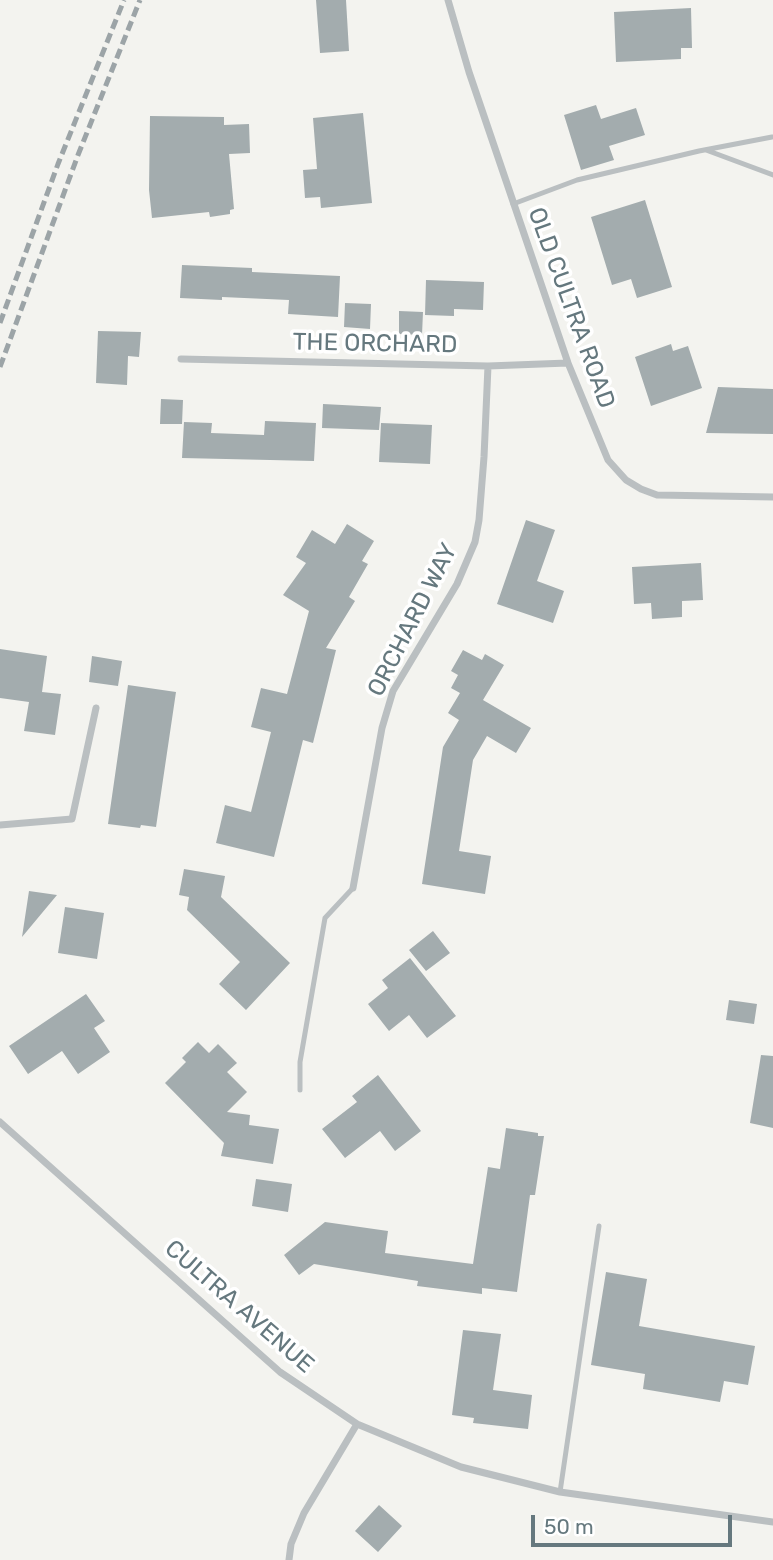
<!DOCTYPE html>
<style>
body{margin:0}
#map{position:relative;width:773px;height:1560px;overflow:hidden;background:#f3f3ef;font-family:Rubik,sans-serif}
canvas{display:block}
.scale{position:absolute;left:531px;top:1515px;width:201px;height:32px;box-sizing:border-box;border:4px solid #65787e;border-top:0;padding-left:9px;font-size:21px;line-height:24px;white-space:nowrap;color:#65787e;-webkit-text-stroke:5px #fff;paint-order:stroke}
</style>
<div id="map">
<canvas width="773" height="1560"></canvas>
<div class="scale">50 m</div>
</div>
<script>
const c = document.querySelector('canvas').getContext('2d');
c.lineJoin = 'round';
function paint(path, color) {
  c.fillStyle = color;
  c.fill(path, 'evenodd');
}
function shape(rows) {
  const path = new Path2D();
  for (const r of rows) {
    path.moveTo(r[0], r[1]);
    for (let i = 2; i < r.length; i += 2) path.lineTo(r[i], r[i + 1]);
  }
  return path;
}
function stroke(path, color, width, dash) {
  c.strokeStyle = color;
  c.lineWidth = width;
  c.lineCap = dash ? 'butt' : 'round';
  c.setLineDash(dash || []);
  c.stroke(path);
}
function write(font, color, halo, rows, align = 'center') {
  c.font = font + ' Rubik,sans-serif';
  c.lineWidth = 7;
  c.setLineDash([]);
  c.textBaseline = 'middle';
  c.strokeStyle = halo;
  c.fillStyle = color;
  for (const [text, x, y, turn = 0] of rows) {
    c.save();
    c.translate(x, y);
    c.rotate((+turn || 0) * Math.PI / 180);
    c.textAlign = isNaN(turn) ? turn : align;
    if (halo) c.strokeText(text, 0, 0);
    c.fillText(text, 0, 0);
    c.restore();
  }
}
const building = shape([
 [316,0,346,0,349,51,320,53],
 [691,8,692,48,681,48,681,59,616,62,614,12],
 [596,105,601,119,636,108,645,135,609,146,614,160,581,170,564,115],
 [363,113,372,203,321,208,320,197,305,198,303,170,317,169,313,118],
 [150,116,224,117,224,125,249,124,250,153,229,154,234,209,230,210,230,214,210,217,209,212,152,218,149,190],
 [645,200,672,287,637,298,631,279,612,285,591,217],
 [182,265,252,268,252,272,340,276,338,317,288,314,289,300,222,297,222,300,180,298],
 [426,280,484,282,483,310,454,309,454,316,425,315],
 [345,303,371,304,370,329,344,327],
 [399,311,423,312,422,335,399,334],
 [98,331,141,332,139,357,128,356,127,385,96,383],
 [671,344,673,351,688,346,702,388,651,406,635,357],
 [718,387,773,389,773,434,706,433],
 [161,399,183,400,182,424,160,424],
 [323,404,381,407,379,430,322,428],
 [265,421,316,423,314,461,182,458,184,422,212,423,211,433,264,435],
 [381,423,432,425,430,464,379,462],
 [526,520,555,530,537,581,564,591,553,623,497,604],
 [347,524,374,541,362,561,368,564,349,597,355,601,326,648,336,650,313,743,303,740,274,857,216,843,225,805,251,812,271,732,251,727,261,688,287,694,309,611,283,595,306,563,296,557,312,530,335,544],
 [701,563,703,600,682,601,682,617,652,619,651,603,634,604,632,567],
 [0,649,47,656,42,692,61,694,55,735,24,731,29,702,0,698],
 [463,650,482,660,485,654,504,665,483,700,531,728,516,753,487,736,473,760,459,851,491,856,485,894,422,884,443,747,459,720,448,713,460,693,451,688,458,675,451,671],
 [92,656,122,661,118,686,89,682],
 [128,685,176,692,156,827,141,825,140,828,108,824],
 [184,869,225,876,221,897,290,963,246,1010,219,984,240,962,187,910,189,897,179,895],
 [29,891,57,895,22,937],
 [65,907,104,913,97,959,58,953],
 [433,931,450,953,426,971,409,950],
 [410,958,456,1016,427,1038,409,1015,389,1031,368,1004,388,988,382,980],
 [86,994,105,1021,94,1028,110,1052,78,1074,62,1051,28,1074,9,1046],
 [729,1000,757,1004,754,1024,726,1020],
 [198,1042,209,1053,218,1044,237,1063,227,1072,247,1092,227,1112,250,1115,249,1125,279,1129,273,1164,221,1156,224,1143,165,1083,186,1062,182,1058],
 [761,1055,773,1056,773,1128,750,1123],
 [378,1075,421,1131,395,1151,380,1131,345,1158,322,1129,357,1102,352,1096],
 [506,1128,538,1133,538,1136,544,1136,535,1195,530,1195,517,1292,482,1288,482,1294,417,1286,418,1281,314,1264,299,1275,284,1255,325,1222,388,1231,385,1253,473,1264,488,1167,500,1169],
 [256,1179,292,1184,288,1212,252,1206],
 [606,1272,647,1279,639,1326,755,1346,748,1385,724,1381,720,1402,643,1389,645,1374,591,1365],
 [463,1330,501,1334,493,1390,532,1395,528,1429,473,1423,474,1418,452,1415],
 [379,1505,402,1526,378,1552,355,1531]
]);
const lane = shape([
 [706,150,773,175],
 [513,204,577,180,699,151,772,137],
 [300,1090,300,1062,325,918,353,888],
 [560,1492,599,1226]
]);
const street = shape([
 [448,0,469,72,568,363,608,460,626,480,641,489,657,495,773,497],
 [181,359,488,366,568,363],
 [0,825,72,819,96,708],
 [353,888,382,728,393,691,457,584,475,542,479,520,484,457,488,366],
 [0,1122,280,1372,357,1424,461,1467,560,1492,773,1522],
 [289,1560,291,1544,304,1513,357,1424]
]);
const rail = shape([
 [0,323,58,164,124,0],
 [0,367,78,155,140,0]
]);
const streetNames = [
 ["OLD CULTRA ROAD",571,308,70],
 ["THE ORCHARD",375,344,1],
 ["ORCHARD WAY",413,620,-63],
 ["CULTRA AVENUE",239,1307,41]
];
paint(building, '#a3acae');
stroke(lane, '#babfc1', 5);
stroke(street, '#babfc1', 7);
stroke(rail, '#9ca4a7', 5, [10, 5]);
write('24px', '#65787e', '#fff', streetNames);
</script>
